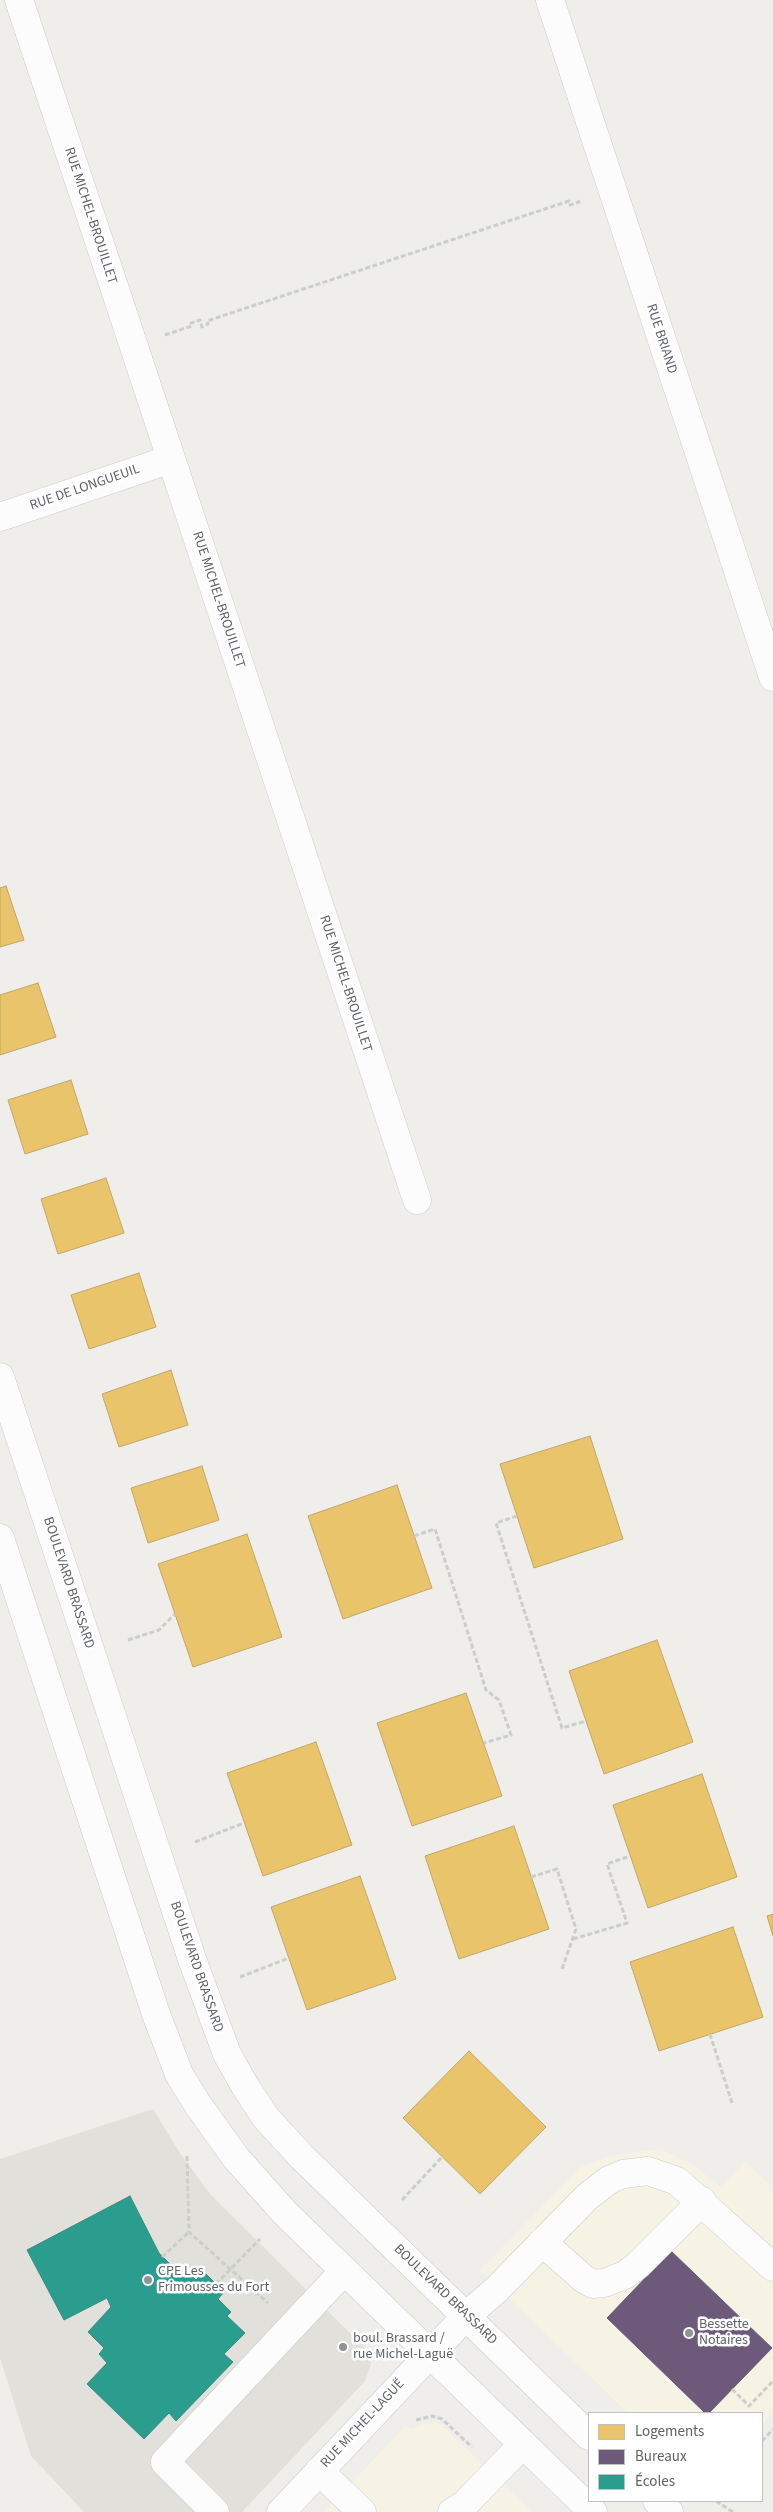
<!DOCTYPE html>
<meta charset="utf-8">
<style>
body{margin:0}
#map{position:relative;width:773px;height:2512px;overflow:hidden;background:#efeeea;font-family:"Source Sans 3",sans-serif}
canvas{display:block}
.legend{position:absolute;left:588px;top:2412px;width:175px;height:90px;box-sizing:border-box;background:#fff;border:1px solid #bfc1c3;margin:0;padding:6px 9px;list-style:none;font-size:15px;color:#5f6368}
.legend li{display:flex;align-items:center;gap:10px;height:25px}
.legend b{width:25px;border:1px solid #bfc1c3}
</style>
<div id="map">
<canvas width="773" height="2512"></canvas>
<ul class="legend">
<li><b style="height:14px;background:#e9c46a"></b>Logements</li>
<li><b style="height:14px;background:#6d597a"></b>Bureaux</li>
<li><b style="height:14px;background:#2a9d8f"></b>Écoles</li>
</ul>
</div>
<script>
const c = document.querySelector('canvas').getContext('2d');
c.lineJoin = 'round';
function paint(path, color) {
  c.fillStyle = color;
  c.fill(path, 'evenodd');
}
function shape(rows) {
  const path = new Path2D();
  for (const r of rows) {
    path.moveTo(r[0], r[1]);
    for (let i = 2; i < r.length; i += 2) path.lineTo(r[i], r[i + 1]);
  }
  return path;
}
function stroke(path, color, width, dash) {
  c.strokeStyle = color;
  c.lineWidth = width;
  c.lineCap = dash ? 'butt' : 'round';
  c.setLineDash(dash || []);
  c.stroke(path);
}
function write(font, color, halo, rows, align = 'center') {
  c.font = font + ' "Source Sans 3",sans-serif';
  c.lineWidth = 5;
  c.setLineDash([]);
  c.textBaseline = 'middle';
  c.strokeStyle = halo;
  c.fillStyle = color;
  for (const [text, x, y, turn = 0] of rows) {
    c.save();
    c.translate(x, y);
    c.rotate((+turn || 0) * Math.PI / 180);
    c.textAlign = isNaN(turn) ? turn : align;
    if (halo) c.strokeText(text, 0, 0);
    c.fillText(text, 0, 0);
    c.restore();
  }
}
const commercial = shape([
 [660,2149,695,2166,721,2188,745,2161,773,2188,773,2412,762,2424,762,2413,628,2413,480,2270,581,2167,609,2156],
 [433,2422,442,2425,532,2512,325,2512,405,2426,412,2429,421,2424]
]);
const education = shape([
 [153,2109,180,2153,211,2195,366,2349,370,2358,371,2364,365,2381,242,2512,84,2512,31,2456,0,2358,0,2159]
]);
const homes = shape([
 [6,886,24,940,0,947,0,888,6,886],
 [38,983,56,1037,0,1055,0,995,38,983],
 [71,1080,88,1134,25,1154,8,1100,71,1080],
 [106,1178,124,1233,58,1254,41,1199,106,1178],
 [139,1273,156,1327,89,1349,71,1295,139,1273],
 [171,1370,188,1425,119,1447,102,1394,171,1370],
 [590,1436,623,1539,534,1568,500,1464,590,1436],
 [202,1466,219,1520,148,1543,131,1488,202,1466],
 [397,1485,432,1588,343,1619,308,1516,397,1485],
 [247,1534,282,1637,193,1667,158,1564,247,1534],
 [657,1640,693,1742,604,1774,569,1671,657,1640],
 [466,1693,502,1796,412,1826,377,1723,466,1693],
 [316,1742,352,1845,263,1876,227,1773,316,1742],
 [702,1774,737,1877,648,1908,613,1805,702,1774],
 [514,1826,549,1929,459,1959,425,1856,514,1826],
 [360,1876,396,1979,307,2010,271,1907,360,1876],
 [773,1914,773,1936,767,1916,773,1914],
 [733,1927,763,2017,659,2051,630,1962,733,1927],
 [469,2051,546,2127,480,2194,403,2118,469,2051]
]);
const offices = shape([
 [671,2251,772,2348,709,2413,705,2413,607,2318,671,2251]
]);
const schools = shape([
 [130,2196,159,2253,181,2275,186,2270,196,2280,204,2272,224,2292,218,2299,231,2312,227,2316,245,2333,224,2354,233,2362,176,2421,169,2413,144,2439,87,2384,107,2363,99,2354,104,2348,88,2332,111,2307,107,2298,64,2320,27,2250,130,2196]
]);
const path = shape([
 [165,335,192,326,191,323,200,320,202,327,208,324,207,321,569,201,570,205,579,202,577,198],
 [517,1516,496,1523,562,1728,586,1721],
 [414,1536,435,1529,486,1690,499,1700,511,1735,484,1743],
 [128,1640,159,1630,175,1614],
 [195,1842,244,1823],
 [531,1877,557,1869,576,1929,562,1969],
 [573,1939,627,1923,607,1864,630,1856],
 [240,1977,289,1958],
 [710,2034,732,2103],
 [187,2156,189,2232,268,2303],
 [402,2200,442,2157],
 [162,2257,189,2232],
 [216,2284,260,2239],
 [732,2389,749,2406,773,2381],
 [416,2420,432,2416,442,2419,472,2447],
 [762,2441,773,2429],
 [716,2501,733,2512]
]);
const minor = shape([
 [19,0,417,1200],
 [550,0,773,677],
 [0,517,171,459],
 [0,1377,192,1959,227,2054,245,2086,266,2118,302,2157,589,2436],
 [0,1538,156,2014,179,2074,198,2105,236,2158,285,2213,593,2512],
 [542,2242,584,2279,593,2284,604,2283,625,2275,638,2265,702,2201],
 [319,2471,362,2512],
 [657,2501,669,2512],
 [215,2512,165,2462,344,2271],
 [281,2512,466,2316,496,2290,587,2197,609,2180,623,2174,648,2171,677,2181,773,2267],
 [452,2512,464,2505,523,2444]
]);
const markers = [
 [148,2280,5,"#919496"],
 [689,2333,5,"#919496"],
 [343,2347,5,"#919496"]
];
const streetNames = [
 ["RUE MICHEL-BROUILLET",90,216,72],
 ["RUE BRIAND",661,339,72],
 ["RUE DE LONGUEUIL",85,488,-19],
 ["RUE MICHEL-BROUILLET",218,600,72],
 ["RUE MICHEL-BROUILLET",345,984,72],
 ["BOULEVARD BRASSARD",68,1583,72],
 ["BOULEVARD BRASSARD",196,1967,71],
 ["BOULEVARD BRASSARD",445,2295,44],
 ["RUE MICHEL-LAGUË",363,2424,-47]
];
const poiNames = [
 ["CPE Les",158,2272],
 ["Frimousses du Fort",158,2288],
 ["Bessette",699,2325],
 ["Notaires",699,2341],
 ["boul. Brassard /",353,2339],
 ["rue Michel-Laguë",353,2355]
];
paint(commercial, '#f7f3e4');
paint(education, '#e2e0da');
paint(homes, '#e9c46a');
stroke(homes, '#c0a769', 1);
paint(offices, '#6d597a');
stroke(offices, '#695c75', 1);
paint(schools, '#2a9d8f');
stroke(schools, '#3a8c83', 1);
stroke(minor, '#cbcccc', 29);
stroke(path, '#cacfcc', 3, [5, 2.5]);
stroke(minor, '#fdfcfc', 28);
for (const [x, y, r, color] of markers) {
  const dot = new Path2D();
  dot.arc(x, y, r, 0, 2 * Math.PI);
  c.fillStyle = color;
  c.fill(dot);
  stroke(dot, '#fff', 2);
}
write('14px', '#5f6368', '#fff', streetNames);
write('14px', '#5f6368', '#fff', poiNames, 'left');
</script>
